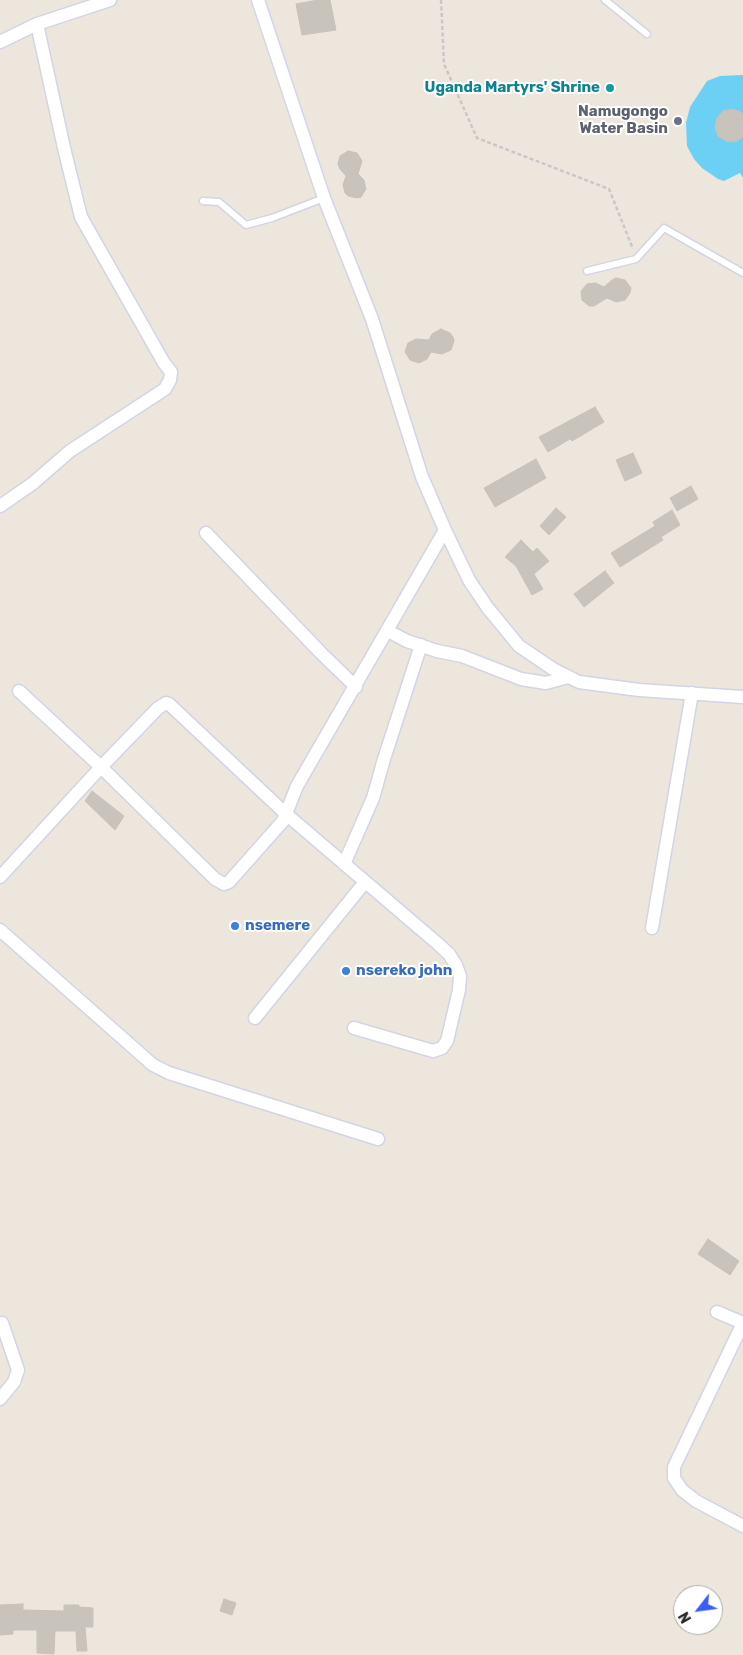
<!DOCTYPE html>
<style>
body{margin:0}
#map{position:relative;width:743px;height:1655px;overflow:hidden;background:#ede6dc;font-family:Rubik,sans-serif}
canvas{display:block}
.north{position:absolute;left:673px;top:1585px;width:50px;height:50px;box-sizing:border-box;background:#fff;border:1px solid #aaa;border-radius:50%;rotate:240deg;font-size:14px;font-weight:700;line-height:20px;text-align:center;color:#2b2b2b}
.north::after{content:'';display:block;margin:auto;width:18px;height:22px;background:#385dff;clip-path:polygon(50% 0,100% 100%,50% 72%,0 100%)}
</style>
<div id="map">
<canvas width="743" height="1655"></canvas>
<div class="north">N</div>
</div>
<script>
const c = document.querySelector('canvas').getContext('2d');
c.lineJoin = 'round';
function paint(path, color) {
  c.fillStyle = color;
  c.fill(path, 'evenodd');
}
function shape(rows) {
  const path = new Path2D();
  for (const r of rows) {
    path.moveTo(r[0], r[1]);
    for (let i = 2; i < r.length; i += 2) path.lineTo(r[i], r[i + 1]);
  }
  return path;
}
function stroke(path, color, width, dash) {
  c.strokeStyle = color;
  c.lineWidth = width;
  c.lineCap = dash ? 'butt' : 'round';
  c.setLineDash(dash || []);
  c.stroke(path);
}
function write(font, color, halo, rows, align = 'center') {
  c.font = font + ' Rubik,sans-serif';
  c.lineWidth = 4;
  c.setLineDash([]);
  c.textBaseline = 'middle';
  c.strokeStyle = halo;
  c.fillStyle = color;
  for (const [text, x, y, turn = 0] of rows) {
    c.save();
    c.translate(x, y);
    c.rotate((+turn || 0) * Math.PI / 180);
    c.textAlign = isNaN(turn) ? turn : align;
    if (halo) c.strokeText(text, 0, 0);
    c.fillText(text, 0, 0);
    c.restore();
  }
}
const water = shape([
 [743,75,743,178,740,173,724,181,718,179,702,168,694,159,687,146,686,123,690,107,707,81,720,76]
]);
const building = shape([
 [318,0,330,0,336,30,302,35,296,4,318,0],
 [732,109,741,112,743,115,743,137,735,142,726,141,718,136,715,127,717,118,723,111,732,109],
 [348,151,357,153,362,161,358,174,364,180,366,189,361,197,357,198,348,196,345,193,343,185,346,176,340,169,338,164,340,156,348,151],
 [616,278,625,280,631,288,630,293,625,300,616,302,607,298,594,306,589,306,582,300,581,291,587,284,596,283,604,287,612,280,616,278],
 [441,329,450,333,453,337,454,341,451,350,442,354,431,352,427,359,419,363,410,360,405,352,408,343,416,339,429,340,432,334,441,329],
 [595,407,604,422,572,441,570,439,548,452,539,437,595,407],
 [633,453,642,473,625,481,616,460,633,453],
 [536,459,546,478,495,507,484,488,536,459],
 [691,486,698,499,677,511,670,498,691,486],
 [556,508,566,517,549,535,540,526,556,508],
 [672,510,680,525,661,537,663,540,620,567,611,553,655,526,653,522,672,510],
 [521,540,533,552,537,548,549,561,534,574,543,589,532,595,516,566,505,557,521,540],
 [605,571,614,583,584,607,574,594,605,571],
 [92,791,124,816,115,830,85,801,92,791],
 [708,1239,739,1261,730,1275,698,1254,708,1239],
 [224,1599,236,1603,232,1615,220,1611,224,1599],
 [23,1604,23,1610,64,1611,64,1605,79,1605,79,1607,93,1608,93,1627,85,1627,87,1651,77,1651,76,1631,55,1631,54,1654,37,1653,37,1630,13,1630,13,1634,0,1635,0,1605,23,1604]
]);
const path = shape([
 [441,0,444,64,477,138,609,189,633,249]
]);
const lane = shape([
 [605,0,647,34],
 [203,201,219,202,246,225,272,218,324,198],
 [587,271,636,259,664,228,743,273]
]);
const street = shape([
 [258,0,324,198,372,319,422,477,445,530,469,580,487,607,519,646,553,669,579,682,639,690,743,697],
 [0,42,37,24,110,0],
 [0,506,32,484,70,451,165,389,170,380,171,372,164,363,81,217,64,148,37,24],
 [206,533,321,653,356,687],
 [388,631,407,641,437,651,462,656,521,679,546,683,568,677],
 [19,691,101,767,215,879,224,884,229,882,283,821,297,786,445,530],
 [344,864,373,798,384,759,421,645],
 [0,877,101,767,158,708,166,703,169,704,286,814,437,943,449,954,456,965,460,976,459,990,447,1041,442,1048,433,1051,354,1028],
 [652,928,692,693],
 [0,930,153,1065,169,1073,378,1139],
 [255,1018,365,882],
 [717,1312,743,1323],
 [743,1323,674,1467,674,1478,682,1490,696,1501,743,1526],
 [0,1399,14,1382,18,1370,2,1323]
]);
const markers = [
 [610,88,5,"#0f9aa8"],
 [678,121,5,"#6b7280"],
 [235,926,5,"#3f7fe0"],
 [346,971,5,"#3f7fe0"]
];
const cultureNames = [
 ["Uganda Martyrs' Shrine",600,88]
];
const worshipNames = [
 ["Namugongo",668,112],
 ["Water Basin",668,129]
];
const shopNames = [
 ["nsemere",245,926],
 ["nsereko john",356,971]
];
paint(water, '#6bd0f4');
paint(building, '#c9c4bb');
stroke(building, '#c9c2b6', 1);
stroke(lane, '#d1d5e4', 9);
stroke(street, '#d1d5e4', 15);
stroke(path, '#c8c8c8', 2.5, [4, 2.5]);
stroke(lane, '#fff', 6);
stroke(street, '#fff', 12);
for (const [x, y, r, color] of markers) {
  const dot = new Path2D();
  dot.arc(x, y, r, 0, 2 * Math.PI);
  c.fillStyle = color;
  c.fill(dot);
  stroke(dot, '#fff', 2);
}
write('bold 15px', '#0d838f', '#fff', cultureNames, 'right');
write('bold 15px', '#5b616d', '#fff', worshipNames, 'right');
write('bold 15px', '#366cbe', '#fff', shopNames, 'left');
</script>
